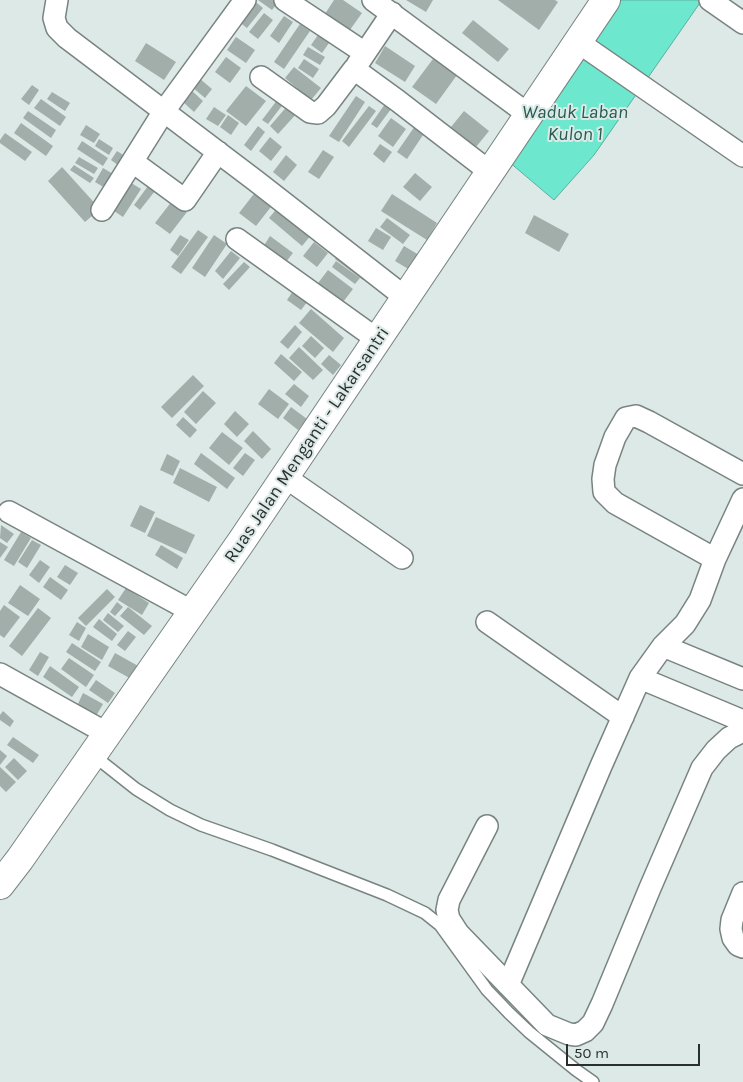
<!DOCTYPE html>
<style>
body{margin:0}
#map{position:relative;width:743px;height:1082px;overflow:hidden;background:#dce9e6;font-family:Karla,sans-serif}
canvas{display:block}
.scale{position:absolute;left:566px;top:1044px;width:134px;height:22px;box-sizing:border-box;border:2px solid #2a2f2e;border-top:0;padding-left:6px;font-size:15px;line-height:18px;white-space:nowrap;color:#2a2f2e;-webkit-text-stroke:4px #dce9e6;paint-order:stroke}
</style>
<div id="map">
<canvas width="743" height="1082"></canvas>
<div class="scale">50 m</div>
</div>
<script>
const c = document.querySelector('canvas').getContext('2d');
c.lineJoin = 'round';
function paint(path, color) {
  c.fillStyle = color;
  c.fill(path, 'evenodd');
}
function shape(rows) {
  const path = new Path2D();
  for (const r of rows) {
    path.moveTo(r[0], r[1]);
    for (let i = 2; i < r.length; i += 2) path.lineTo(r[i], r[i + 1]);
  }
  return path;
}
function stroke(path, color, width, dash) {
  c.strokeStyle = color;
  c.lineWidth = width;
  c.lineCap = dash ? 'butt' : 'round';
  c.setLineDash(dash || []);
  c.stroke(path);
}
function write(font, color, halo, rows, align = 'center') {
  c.font = font + ' Karla,sans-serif';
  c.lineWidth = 4;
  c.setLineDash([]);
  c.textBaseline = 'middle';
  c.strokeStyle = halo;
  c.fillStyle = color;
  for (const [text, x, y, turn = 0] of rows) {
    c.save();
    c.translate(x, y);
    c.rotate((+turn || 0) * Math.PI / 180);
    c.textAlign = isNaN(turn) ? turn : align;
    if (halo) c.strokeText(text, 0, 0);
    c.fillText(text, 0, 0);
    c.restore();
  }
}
const water = shape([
 [621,0,702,0,594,155,554,200,508,161,621,0]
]);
const building = shape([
 [253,0,263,8,247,28,234,18],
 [258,0,278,0,279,1,272,10],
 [334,0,343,0,362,13,347,34,323,17],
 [406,0,433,0,426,12],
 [498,0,555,0,558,2,539,30],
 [264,13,273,20,258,39,249,32],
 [284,16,293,22,279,43,270,36],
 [473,20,509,49,498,62,462,33],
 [300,24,310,31,284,69,274,62],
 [318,35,329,43,322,53,311,45],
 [236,37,255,50,246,63,227,50],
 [146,43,176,62,164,80,135,61],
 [385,46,415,66,405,82,375,63],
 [308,47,325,57,320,65,303,55],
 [226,57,241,68,230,83,215,72],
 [304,59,319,69,313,78,298,68],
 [433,59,457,75,436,104,412,87],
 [294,67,321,88,311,100,285,78],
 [199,78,212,89,205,98,192,87],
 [32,85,39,90,29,105,21,99],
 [246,86,266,101,246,126,226,111],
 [191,90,203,101,194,112,182,101],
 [52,92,70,103,65,111,47,99],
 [356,96,365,102,339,142,329,136],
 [41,99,66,117,60,126,34,108],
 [278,99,284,103,268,124,262,120],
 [289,104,298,112,278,134,270,126],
 [385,104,391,109,377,128,371,124],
 [369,106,376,111,349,147,342,141],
 [214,107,226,115,218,126,206,119],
 [28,111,56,130,51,138,23,118],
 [464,111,489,131,476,147,451,127],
 [228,115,239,123,231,135,220,127],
 [391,118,406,129,393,147,378,136],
 [21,123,53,146,46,156,14,133],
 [86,125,100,134,94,143,80,135],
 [258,126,265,132,251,151,244,145],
 [415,126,425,132,407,159,397,152],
 [5,133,32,152,25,161,0,143,0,140],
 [270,137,282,147,271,161,259,151],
 [99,139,113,148,109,155,95,146],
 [82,141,108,158,103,166,77,149],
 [380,144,392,152,384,163,373,154],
 [323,150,334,157,319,179,308,172],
 [117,151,128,158,122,168,111,160],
 [286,155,297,165,284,181,273,172],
 [79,157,98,168,94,174,75,163],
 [74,165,94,178,90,183,70,170],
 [62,167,100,209,85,222,48,181],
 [103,168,120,178,112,192,95,182],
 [415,173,432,187,420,201,403,187],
 [128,181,141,189,123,217,111,209],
 [148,186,155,191,140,210,134,205],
 [257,190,274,203,256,226,239,213],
 [392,194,437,223,427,240,381,211],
 [172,201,187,212,170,234,155,223],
 [279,206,312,234,302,246,269,218],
 [534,215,569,234,559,252,525,233],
 [387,218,410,235,403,244,380,227],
 [376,228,391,237,383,250,368,241],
 [198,230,208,237,181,274,171,267],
 [180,235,189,240,178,256,170,250],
 [214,235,227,244,205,277,192,268],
 [270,236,293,253,285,263,263,247],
 [314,242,328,253,317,267,303,256],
 [404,246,419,255,410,270,395,261],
 [231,251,240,258,223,279,215,271],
 [342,251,369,271,363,280,335,259],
 [336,261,360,278,355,284,332,267],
 [244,262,250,267,229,290,223,284],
 [328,270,353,289,340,306,315,287],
 [293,291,308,301,301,310,287,300],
 [311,309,344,338,333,352,299,323],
 [295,325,302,332,288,349,280,342],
 [311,336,324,348,315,358,302,346],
 [299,347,323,370,313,380,289,358],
 [281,354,302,372,294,381,274,363],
 [329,355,341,365,333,375,321,364],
 [193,375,204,386,172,418,161,407],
 [294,384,309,396,301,407,285,394],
 [269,389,289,404,278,419,258,404],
 [203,391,216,403,196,424,184,412],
 [291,407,307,419,298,430,283,418],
 [235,411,249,424,237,437,224,424],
 [183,417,197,430,190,438,176,425],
 [253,431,271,449,262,459,244,441],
 [222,432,243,448,229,465,209,448],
 [201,453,235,478,227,489,194,464],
 [245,453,255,460,243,476,233,468],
 [167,454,180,461,173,476,160,470],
 [180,468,217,487,209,502,173,483],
 [140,505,155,512,145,533,130,526],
 [156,517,195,535,186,554,147,536],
 [1,525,14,534,7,543,0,538],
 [21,532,31,538,14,566,4,560],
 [32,540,41,545,27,568,18,562],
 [0,542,8,547,0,558],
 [161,545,183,558,177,569,155,555],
 [40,560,50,567,39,583,29,575],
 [65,565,78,573,70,585,57,577],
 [50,577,68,590,61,600,43,587],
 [20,585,40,599,28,616,8,603],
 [126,588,149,603,142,615,118,600],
 [107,589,115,597,86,626,78,618],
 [117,602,123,607,115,616,110,612],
 [4,605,20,617,4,638,0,635,0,611],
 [128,607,152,626,144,635,120,616],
 [38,608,51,618,22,656,9,646],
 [108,613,124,626,118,632,103,620],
 [99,619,117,634,112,641,93,627],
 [77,622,86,628,79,641,69,635],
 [128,631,136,637,125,651,117,645],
 [88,634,109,647,102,660,81,647],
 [72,643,101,662,95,671,66,652],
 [40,652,49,657,38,676,29,670],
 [115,653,140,667,133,680,108,666],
 [69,658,94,675,86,687,61,669],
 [50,666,79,687,72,697,43,677],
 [96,680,115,693,108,703,89,690],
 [83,693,103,704,96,716,77,706],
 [3,711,14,721,10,727,0,720,0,715],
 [13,737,39,755,33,763,7,745],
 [0,750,7,756,0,765],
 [14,758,27,771,18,780,5,767],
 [0,767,16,782,6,792,0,786]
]);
const service = shape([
 [93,755,136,789,170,810,201,825,272,850,387,895,425,913,440,925,487,990,509,1013,529,1032,576,1070,593,1082]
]);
const minor = shape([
 [57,0,54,18,57,28,67,38,256,181,406,298],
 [285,0,365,53],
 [373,0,529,115],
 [710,0,743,23],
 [578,42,743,156],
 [357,65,392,13],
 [261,77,310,112,318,113,326,106,354,69,398,101,490,172],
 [133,162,185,200,218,152],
 [102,210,164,111,245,0],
 [237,239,378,340],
 [285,477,402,558],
 [9,512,193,612],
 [715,559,615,503,604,492,603,479,605,465,615,437,626,418,636,416,649,422,743,474],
 [487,622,623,717],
 [663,646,743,679],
 [0,674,108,734],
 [640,678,743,721],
 [487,826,449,900,447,910,449,919,458,933,547,1025,569,1034,576,1035,585,1031,593,1023,602,1004,650,888,702,768,716,750,729,738,743,731],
 [743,893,732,920,731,929,733,938,738,945,743,947],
 [508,985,601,766,640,678,663,646,685,624,700,600,715,559,743,499]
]);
const secondary = shape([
 [0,885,20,859,241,542,606,0]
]);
const streetNames = [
 ["Ruas Jalan Menganti - Lakarsantri",307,445,-56]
];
const waterNames = [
 ["Waduk Laban",575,113],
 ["Kulon 1",575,135]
];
paint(water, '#6de8ce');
stroke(water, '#59b09e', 1);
paint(building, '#a1aeaa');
stroke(service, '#788481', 14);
stroke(minor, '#788481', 24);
stroke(secondary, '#788481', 30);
stroke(service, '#fff', 11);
stroke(minor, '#fff', 21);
stroke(secondary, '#fff', 28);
write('18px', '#2a2f2e', '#dce9e6', streetNames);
write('italic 19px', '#275b50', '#dce9e6', waterNames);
</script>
